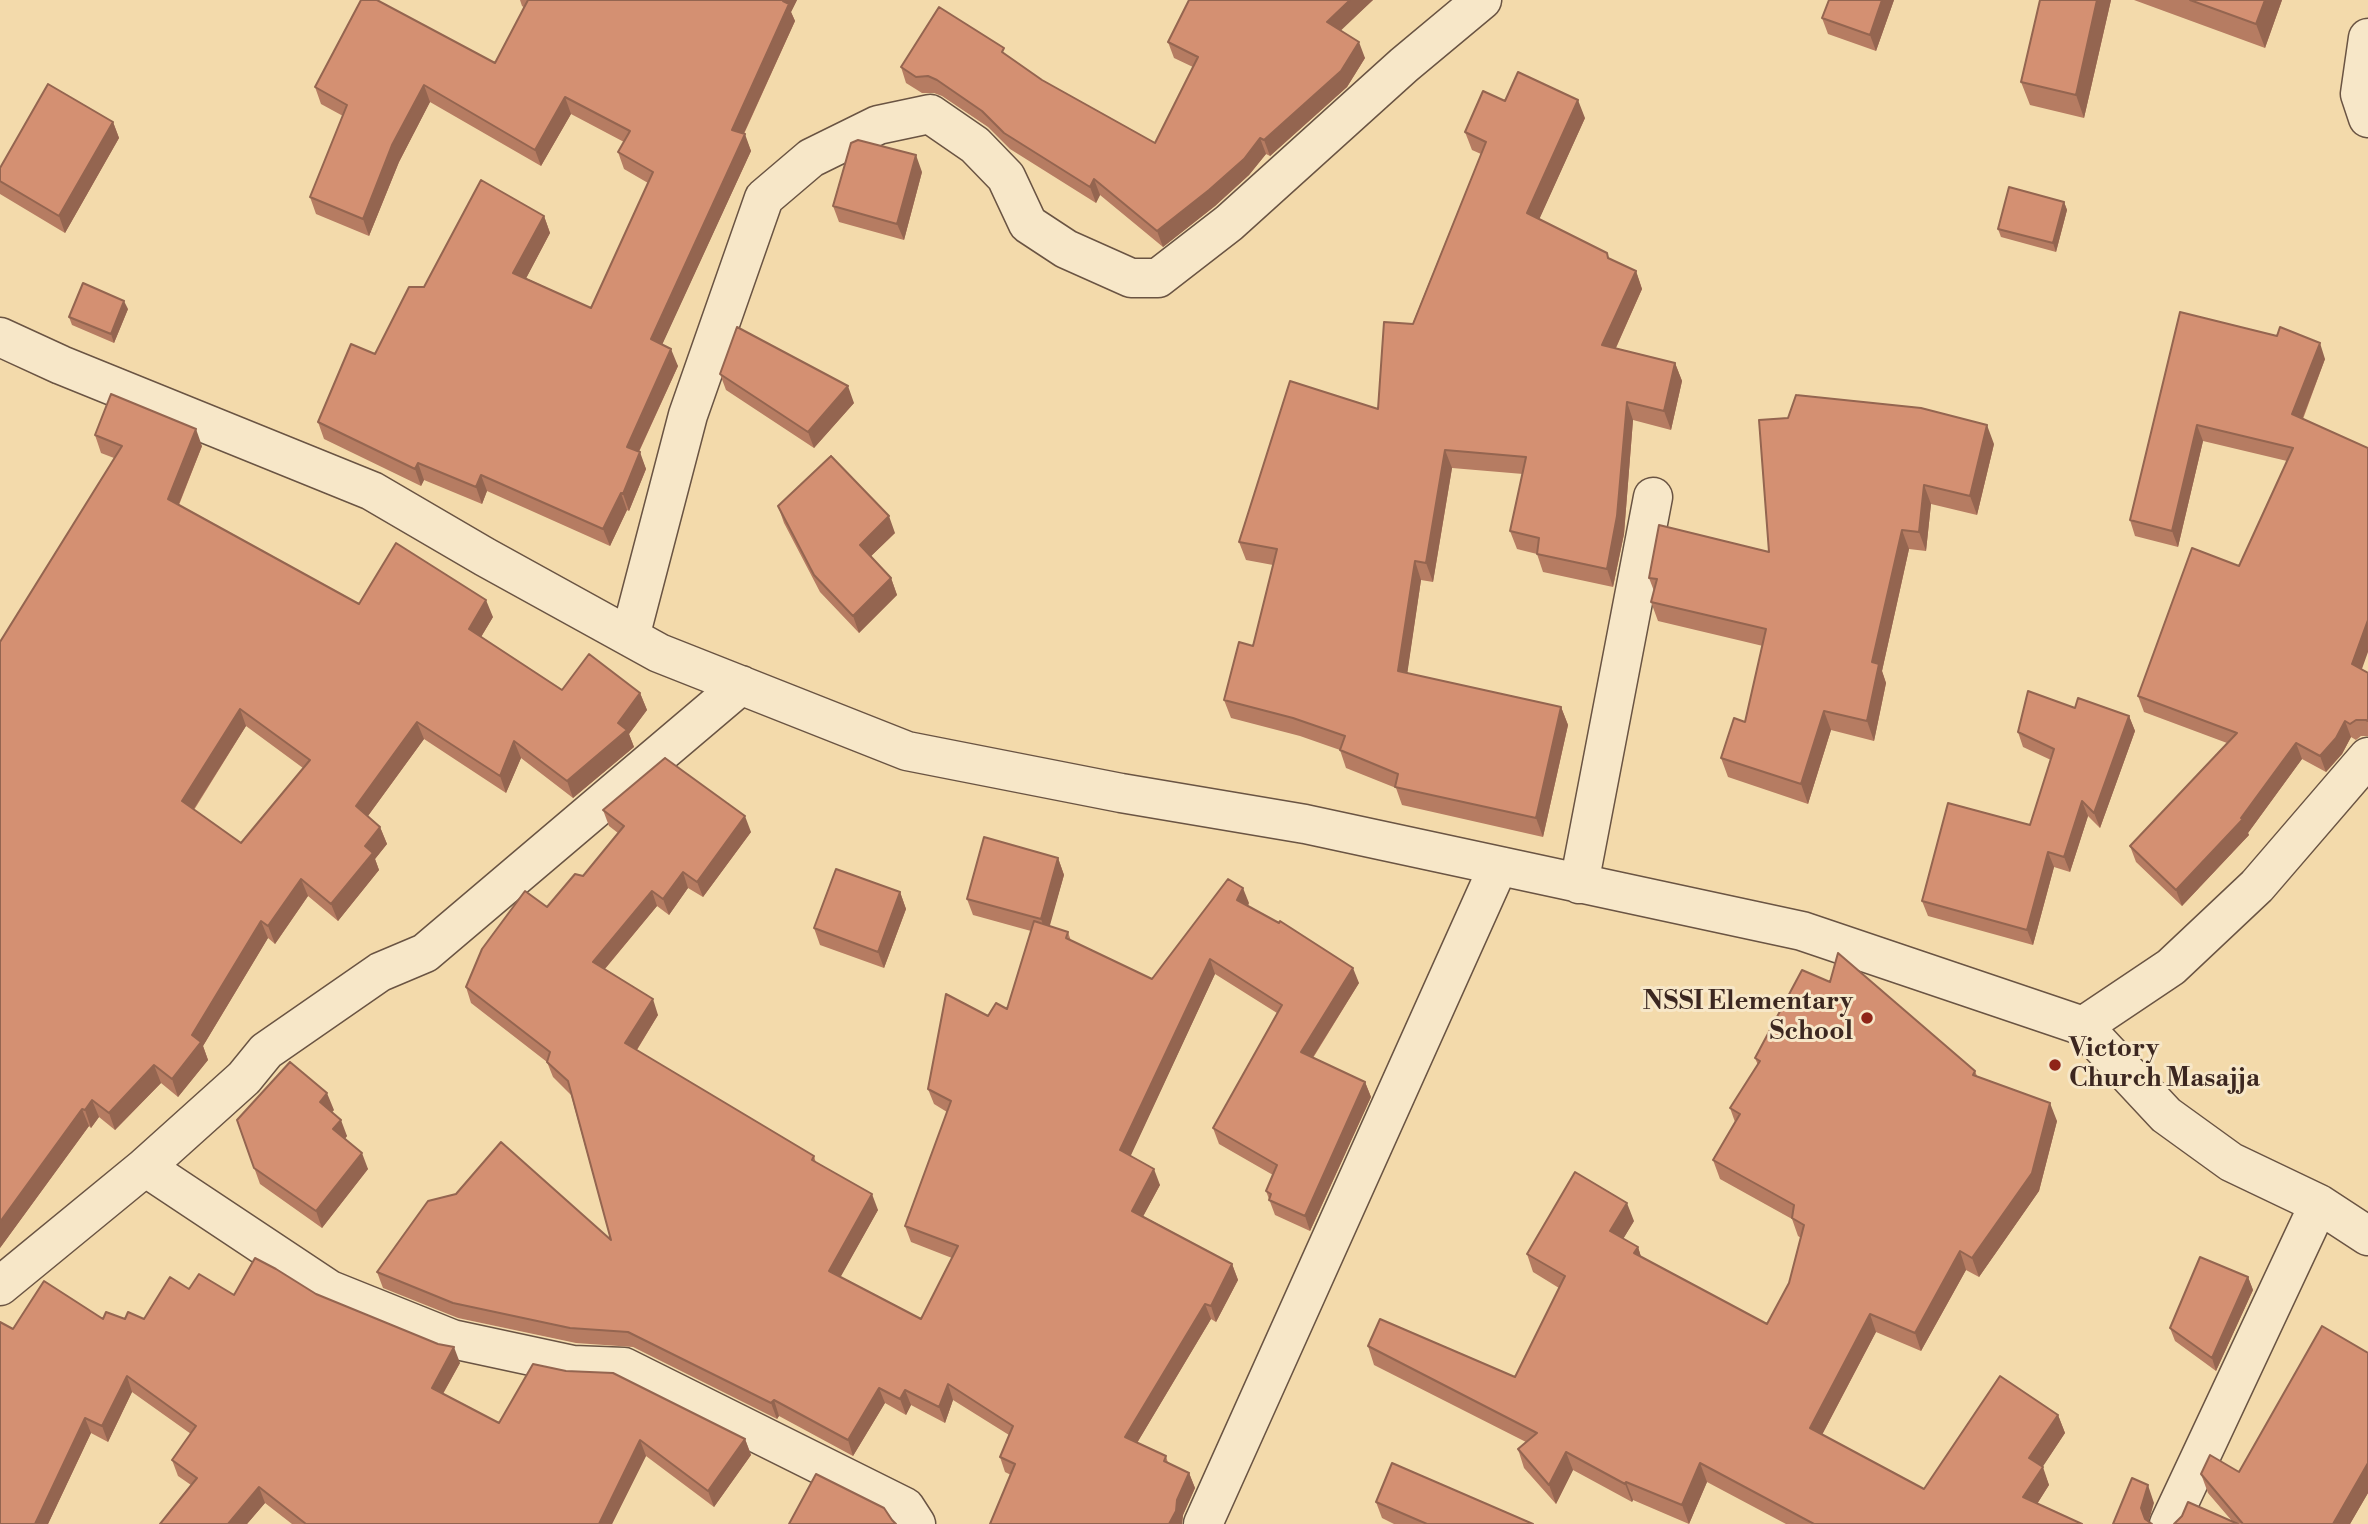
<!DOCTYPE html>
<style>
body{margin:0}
canvas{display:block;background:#f3daab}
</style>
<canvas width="2368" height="1524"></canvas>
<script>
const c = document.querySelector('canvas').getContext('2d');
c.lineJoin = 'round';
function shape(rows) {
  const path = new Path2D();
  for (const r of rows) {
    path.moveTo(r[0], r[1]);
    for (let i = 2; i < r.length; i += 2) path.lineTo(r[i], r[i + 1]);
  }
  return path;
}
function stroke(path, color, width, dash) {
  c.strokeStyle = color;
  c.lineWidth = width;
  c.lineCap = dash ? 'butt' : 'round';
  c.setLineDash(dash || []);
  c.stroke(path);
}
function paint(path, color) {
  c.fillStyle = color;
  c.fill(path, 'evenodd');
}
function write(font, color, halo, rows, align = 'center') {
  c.font = font + ' "Libre Bodoni",serif';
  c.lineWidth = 6;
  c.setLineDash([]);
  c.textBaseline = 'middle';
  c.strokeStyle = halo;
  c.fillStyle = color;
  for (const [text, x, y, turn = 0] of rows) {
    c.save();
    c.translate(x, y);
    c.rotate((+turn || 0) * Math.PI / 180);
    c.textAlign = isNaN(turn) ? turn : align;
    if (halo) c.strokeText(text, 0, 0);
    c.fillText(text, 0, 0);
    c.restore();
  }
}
const minor = shape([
 [2368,38,2360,94,2368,118],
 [0,337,61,365,372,491,485,557,659,653,907,751,1121,793,1305,824,1802,931,2083,1026,2166,1115,2231,1162,2319,1204,2368,1236],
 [630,637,688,415,764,198,811,158,878,125,930,114,975,145,1006,177,1028,224,1066,249,1131,278,1158,278,1229,223,1404,65,1482,0],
 [1579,884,1653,497],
 [2083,1026,2171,967,2257,886,2368,757],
 [145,1167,244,1078,266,1051,380,972,425,953,741,685],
 [0,1286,145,1167,330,1290,452,1339,573,1365,624,1367,905,1507,916,1524],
 [1203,1524,1498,867],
 [2169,1524,2319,1204]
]);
const wall = shape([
 [520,0,797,0,791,12,795,21,744,134,751,151,662,344,678,366,639,452,646,469,629,511,627,510,610,546,487,491,482,504,424,480,421,486,324,439,318,422,375,354,424,287,544,216,550,233,526,278,591,308,648,183,624,169,618,152,624,142,571,114,541,166,430,102,399,162,369,236,316,214,310,197,343,116,321,104,315,87,495,63,525,8,522,6],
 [1189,0,1373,0,1340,30,1365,58,1347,87,1270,156,1266,154,1249,175,1215,206,1163,247,1100,195,1096,203,1010,149,988,127,942,96,934,93,922,93,906,83,901,67,1007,55,1042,80,1155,143,1193,67,1174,58,1168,42],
 [1894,0,1876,51,1828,34,1822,18],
 [2040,0,2111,0,2084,118,2030,105,2021,82],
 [2134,0,2282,0,2265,48],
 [1505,101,1585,118,1539,219,1607,253,1609,258,1636,271,1642,289,1616,348,1675,363,1682,381,1671,430,1633,420,1624,534,1613,587,1543,572,1537,554,1517,549,1510,531,1523,474,1452,468,1433,582,1421,580,1407,673,1561,707,1568,725,1543,837,1402,805,1396,788,1346,768,1340,750,1300,736,1231,718,1224,700,1253,646,1273,565,1246,560,1239,542,1378,409,1481,154,1472,150,1465,132],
 [113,122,119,138,65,233,0,194,0,168],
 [922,172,904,240,839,222,833,206],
 [2064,202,2067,210,2056,252,2001,237,1998,229],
 [128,309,114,343,72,325,69,317],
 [2180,312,2325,359,2303,419,2362,670,2368,673,2368,736,2361,736,2356,740,2351,737,2342,754,2326,772,2302,759,2248,833,2249,835,2182,906,2136,862,2130,846,2227,743,2144,712,2138,696,2239,566,2287,461,2203,441,2178,547,2135,536,2130,520],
 [720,374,854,403,814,448,726,390],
 [95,435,202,446,179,505,359,604,493,617,481,637,562,690,640,693,647,710,629,734,634,747,573,798,521,758,506,793,424,739,368,816,380,827,387,844,375,859,379,870,338,921,308,896,275,944,268,938,203,1046,208,1060,178,1097,161,1083,115,1130,99,1117,91,1128,89,1126,0,1248,114,458,101,453],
 [246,726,303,768,241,843,194,810],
 [1994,444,1977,515,1931,504,1926,551,1909,549,1882,671,1886,683,1874,741,1831,730,1808,804,1728,777,1721,758,1745,722,1763,646,1658,621,1651,602,1654,591,1649,578,1769,552],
 [778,506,895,533,871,556,891,578,897,595,859,633,820,592,784,523],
 [2075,708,2129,716,2135,731,2100,828,2088,816,2070,872,2054,867,2033,945,1928,916,1922,901,2030,825,2051,760,2023,747,2018,732],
 [603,810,751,832,703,897,688,888,669,915,657,906,605,969,658,1015,637,1050,814,1156,816,1163,878,1210,840,1277,921,1319,952,1258,911,1242,905,1226,947,1112,934,1104,928,1089,988,1016,1007,1009,1031,931,973,915,967,899,1058,858,1064,875,1049,926,1068,932,1071,941,1152,979,1249,903,1248,906,1359,983,1313,1058,1365,1082,1371,1097,1310,1231,1275,1215,1266,1191,1273,1175,1219,1144,1213,1128,1277,1013,1215,974,1130,1156,1160,1185,1143,1216,1232,1264,1238,1280,1216,1322,1211,1319,1137,1443,1166,1456,1168,1463,1189,1473,1195,1488,1183,1515,1182,1524,990,1524,1011,1475,1005,1472,1000,1457,1009,1435,953,1400,945,1423,911,1405,906,1415,885,1403,853,1456,779,1416,777,1419,633,1347,576,1343,458,1318,383,1288,377,1272,611,1240,571,1095,553,1077,547,1062,471,1003,466,987,547,907,583,876,618,833,609,826],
 [900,892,906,909,884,968,820,945,814,928],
 [1755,1058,1975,1071,1977,1076,2057,1121,2039,1191,1979,1277,1966,1270,1921,1351,1876,1332,1822,1435,1924,1489,2058,1415,2065,1433,2042,1467,2049,1485,2037,1504,2082,1524,1786,1524,1707,1482,1689,1524,1633,1500,1632,1502,1573,1470,1556,1504,1524,1468,1518,1449,1526,1442,1374,1365,1368,1346,1515,1377,1559,1288,1533,1272,1527,1254,1634,1221,1623,1239,1638,1247,1641,1257,1767,1324,1789,1283,1801,1238,1798,1236,1792,1219,1720,1179,1713,1160,1735,1122,1730,1108,1758,1065],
 [334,1110,331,1112,347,1136,345,1139,368,1169,322,1228,260,1184,237,1120],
 [2248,1277,2253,1290,2216,1371,2175,1341,2170,1328],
 [189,1289,234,1295,316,1294,460,1363,443,1394,499,1423,745,1439,751,1455,714,1507,646,1456,612,1524,292,1524,265,1503,247,1524,160,1524,191,1485,178,1476,172,1460,191,1434,132,1392,108,1442,91,1433,48,1524,0,1524,13,1329,103,1319,144,1319],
 [2239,1472,2368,1493,2350,1524,2174,1524,2232,1521,2208,1493,2201,1474],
 [1376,1502,1533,1524,1394,1524,1382,1518]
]);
const shadedWall = shape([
 [783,0,797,0,791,12,795,21,738,146,732,130],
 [1350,0,1373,0,1333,38,1327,22],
 [1882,0,1894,0,1876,51,1870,35],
 [2097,0,2111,0,2084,118,2076,95],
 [2265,0,2282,0,2265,48,2256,24],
 [1359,42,1365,58,1347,87,1270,156,1264,140],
 [424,85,430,102,399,162,369,236,363,219,392,145],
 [565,97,571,114,541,166,535,150],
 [1578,100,1585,118,1534,231,1527,213],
 [113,122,119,138,65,233,59,216],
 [745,134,751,151,657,356,651,339],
 [1260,138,1266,154,1249,175,1215,206,1163,247,1157,231],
 [916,155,922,172,904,240,897,224],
 [1094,179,1100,195,1096,203,1090,187],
 [2064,202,2067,210,2056,252,2053,243],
 [544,216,550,233,520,290,513,273],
 [1636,271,1642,289,1609,363,1602,345],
 [124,301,128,309,114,343,111,334],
 [2320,343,2325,359,2298,430,2292,414],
 [671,349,678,366,633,464,627,447],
 [1675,363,1682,381,1671,430,1664,411],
 [848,386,854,403,814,448,808,432],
 [1627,402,1633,420,1624,534,1613,587,1607,569],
 [1987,425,1994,444,1977,515,1970,496],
 [2197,425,2203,441,2178,547,2172,531],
 [196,429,202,446,174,516,168,499],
 [1445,450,1452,468,1433,582,1426,563],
 [640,452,646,469,629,511,623,494],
 [418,463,424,480,421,486,415,469],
 [481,475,487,491,482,504,476,487],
 [1924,485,1931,504,1926,551,1919,532],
 [621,493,627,510,610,546,603,529],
 [889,516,895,533,866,561,860,545],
 [1902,530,1909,549,1882,671,1886,683,1874,741,1867,721,1872,662],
 [1415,561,1421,580,1405,689,1398,671],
 [891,578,897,595,859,633,853,616],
 [486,600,493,617,475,647,469,629],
 [2368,620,2368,652,2358,680,2352,664],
 [640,693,647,710,629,734,634,747,573,798,567,781,618,723],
 [1561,707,1568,725,1543,837,1536,818],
 [240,709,246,726,188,818,182,801],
 [1824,711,1831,730,1808,804,1801,784],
 [2129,716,2135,731,2100,828,2094,813],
 [2345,721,2351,737,2342,754,2326,772,2320,756],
 [417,722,424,739,362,824,356,806],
 [514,741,521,758,506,793,500,776],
 [2296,743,2302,759,2248,833,2249,835,2182,906,2176,890,2241,818],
 [2082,801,2088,816,2070,872,2064,857],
 [745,816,751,832,703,897,697,882],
 [380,827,387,844,375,859,379,870,338,921,331,904,365,846],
 [2048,852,2054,867,2033,945,2027,930],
 [1058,858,1064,875,1047,936,1041,919],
 [683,872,688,888,669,915,663,899],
 [301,879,308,896,275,944,268,926],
 [1243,888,1249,903,1243,915,1237,900],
 [652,891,657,906,598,977,593,962],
 [900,892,906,909,884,968,878,952],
 [261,921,268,938,203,1046,208,1060,178,1097,172,1079,192,1035],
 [1210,959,1215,974,1126,1166,1120,1150],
 [1353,968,1359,983,1306,1068,1301,1052],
 [653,999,658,1015,631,1059,625,1043],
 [154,1065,161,1083,115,1130,109,1113],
 [1365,1082,1371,1097,1310,1231,1305,1216],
 [327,1093,334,1110,326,1119,320,1102],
 [92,1100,99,1117,91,1128,85,1110],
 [2050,1103,2057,1121,2039,1191,1979,1277,1972,1258],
 [82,1109,89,1126,0,1248,0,1222],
 [341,1120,347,1136,339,1146,333,1129],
 [362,1153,368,1169,322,1228,316,1211],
 [1154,1169,1160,1185,1138,1226,1132,1211],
 [872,1194,878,1210,835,1287,829,1271],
 [1627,1203,1634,1221,1617,1249,1610,1231],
 [1638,1247,1644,1266,1634,1253],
 [1960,1251,1966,1270,1921,1351,1915,1333],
 [1232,1264,1238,1280,1216,1322,1211,1306],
 [2248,1277,2253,1290,2216,1371,2212,1358],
 [1205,1304,1211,1319,1131,1453,1125,1437],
 [1870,1314,1876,1332,1816,1446,1810,1428],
 [454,1347,460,1363,437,1404,432,1388],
 [127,1376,132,1392,108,1442,102,1426],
 [948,1384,953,1400,945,1423,939,1407],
 [879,1388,885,1403,853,1456,848,1440],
 [905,1390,911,1405,906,1415,900,1399],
 [774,1400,779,1416,777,1419,771,1403],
 [2058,1415,2065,1433,2036,1477,2029,1458],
 [85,1418,91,1433,48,1524,35,1524],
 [745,1439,751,1455,714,1507,708,1491],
 [640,1440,646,1456,612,1524,599,1524],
 [1566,1452,1573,1470,1556,1504,1549,1485],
 [1700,1463,1707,1482,1689,1524,1682,1505],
 [2368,1463,2368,1493,2350,1524,2333,1524],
 [2043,1467,2049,1485,2030,1515,2023,1497],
 [1189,1473,1195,1488,1183,1515,1182,1524,1169,1524,1177,1500],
 [1626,1482,1633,1500,1632,1502,1625,1484],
 [2148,1485,2154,1503,2148,1524,2146,1524,2141,1508],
 [259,1487,265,1503,247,1524,228,1524]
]);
const building = shape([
 [361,0,377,0,495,63,528,0,783,0,783,1,789,4,732,130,745,134,651,339,671,349,627,447,640,452,623,494,621,493,603,529,481,475,476,487,418,463,415,469,318,422,351,344,375,354,409,287,424,287,481,180,544,216,513,273,591,308,653,172,618,152,630,131,565,97,535,150,424,85,392,145,363,219,310,197,347,105,315,87,361,0],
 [1189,0,1350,0,1327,22,1359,42,1341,71,1264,140,1260,138,1244,159,1209,190,1157,231,1094,179,1090,187,1004,133,982,111,937,80,928,76,916,77,901,67,939,7,1004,48,1002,52,1042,80,1155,143,1198,57,1168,42,1189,0],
 [1829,0,1882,0,1870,35,1822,18,1829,0],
 [2040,0,2097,0,2076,95,2021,82,2040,0],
 [2190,0,2265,0,2256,24,2190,0],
 [1518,72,1578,100,1527,213,1607,253,1608,258,1636,271,1602,345,1675,363,1664,411,1627,402,1617,516,1607,569,1537,554,1539,538,1510,531,1526,457,1445,450,1426,563,1415,561,1398,671,1561,707,1536,818,1395,787,1398,774,1340,750,1345,736,1293,718,1224,700,1239,642,1253,646,1277,549,1239,542,1290,381,1378,409,1384,322,1413,324,1486,142,1465,132,1483,91,1505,101,1518,72],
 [48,84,113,122,59,216,0,181,0,168,48,84],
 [858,140,916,155,897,224,833,206,851,143,858,140],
 [2009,187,2064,202,2053,243,1998,229,2009,187],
 [83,283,124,301,111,334,69,317,83,283],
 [2180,312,2277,336,2280,327,2320,343,2292,414,2368,448,2368,620,2352,664,2368,673,2368,721,2366,720,2356,720,2350,724,2345,721,2336,738,2320,756,2296,743,2241,818,2243,819,2176,890,2130,846,2237,733,2138,696,2192,548,2239,566,2293,448,2197,425,2172,531,2130,520,2180,312],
 [737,327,848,386,808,432,720,374,737,327],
 [111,394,196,429,168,499,359,604,396,543,486,600,469,629,562,690,589,654,640,693,618,723,627,730,567,781,514,741,500,776,417,722,356,806,380,827,365,846,373,853,331,904,301,879,268,926,261,921,192,1035,201,1042,172,1079,154,1065,109,1113,92,1100,85,1110,82,1109,0,1222,0,642,122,446,95,435,111,394],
 [240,709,310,760,241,843,182,801,240,709],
 [1796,395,1921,408,1987,425,1970,496,1924,485,1919,532,1902,530,1872,662,1879,664,1867,721,1824,711,1801,784,1721,758,1734,718,1745,722,1766,629,1651,602,1657,579,1649,578,1659,525,1769,552,1759,420,1788,418,1796,395],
 [831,456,889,516,860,545,891,578,853,616,814,575,778,506,831,456],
 [2028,691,2075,708,2078,698,2129,716,2094,813,2082,801,2064,857,2048,852,2027,930,1922,901,1948,803,2030,825,2054,749,2018,732,2028,691],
 [665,758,745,816,697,882,683,872,663,899,652,891,593,962,653,999,625,1043,814,1156,812,1160,872,1194,829,1271,921,1319,958,1246,905,1226,951,1101,928,1089,946,994,988,1016,996,1003,1007,1009,1034,921,1068,932,1066,938,1152,979,1228,879,1243,888,1237,900,1279,923,1280,921,1353,968,1301,1052,1365,1082,1305,1216,1269,1200,1271,1194,1266,1191,1277,1165,1213,1128,1282,1005,1210,959,1120,1150,1154,1169,1132,1211,1232,1264,1211,1306,1205,1304,1125,1437,1166,1456,1164,1461,1189,1473,1177,1500,1176,1511,1169,1524,990,1524,1015,1464,1000,1457,1013,1426,948,1384,939,1407,905,1390,900,1399,879,1388,848,1440,774,1400,771,1403,628,1332,570,1328,453,1303,377,1272,428,1201,456,1194,501,1142,611,1240,568,1081,547,1062,550,1052,466,987,482,949,525,891,547,907,575,874,583,876,624,826,603,810,665,758],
 [984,837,1058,858,1041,919,967,899,984,837],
 [836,869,900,892,878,952,814,928,836,869],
 [1838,953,1975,1071,1973,1075,2050,1103,2032,1173,1972,1258,1960,1251,1915,1333,1870,1314,1810,1428,1924,1489,2000,1376,2058,1415,2029,1458,2043,1467,2023,1497,2082,1524,1814,1524,1700,1463,1682,1505,1626,1482,1625,1484,1566,1452,1549,1485,1518,1449,1537,1433,1368,1346,1380,1319,1515,1377,1565,1276,1527,1254,1575,1172,1627,1203,1610,1231,1638,1247,1634,1253,1767,1324,1789,1283,1804,1225,1792,1218,1794,1205,1713,1160,1740,1114,1730,1108,1760,1061,1755,1058,1802,970,1830,982,1838,953],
 [290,1062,327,1093,320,1102,341,1120,333,1129,362,1153,316,1211,254,1168,237,1120,290,1062],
 [2200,1257,2248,1277,2212,1358,2170,1328,2200,1257],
 [255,1258,276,1269,316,1294,438,1344,454,1347,432,1388,499,1423,533,1364,566,1371,613,1373,745,1439,708,1491,640,1440,599,1524,306,1524,259,1487,228,1524,160,1524,197,1478,172,1460,196,1426,127,1376,102,1426,85,1418,35,1524,0,1524,0,1322,13,1329,44,1281,103,1319,106,1312,125,1319,128,1312,144,1319,170,1277,189,1289,199,1274,234,1295,255,1258],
 [2322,1326,2368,1353,2368,1463,2333,1524,2243,1524,2201,1474,2210,1455,2239,1472,2322,1326],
 [1392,1463,1533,1524,1427,1524,1376,1502,1392,1463],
 [816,1474,884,1508,892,1520,896,1524,789,1524,816,1474],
 [2132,1478,2148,1485,2141,1508,2145,1519,2152,1524,2113,1524,2132,1478],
 [2188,1502,2238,1524,2174,1524,2182,1516,2188,1502]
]);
const markers = [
 [1867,1018,7,"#8f2418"],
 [2055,1065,7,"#8f2418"]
];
const poiNames = [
 ["NSSI Elementary",1853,1003],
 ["School",1853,1033],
 ["Victory",2069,1050,"left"],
 ["Church Masajja",2069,1080,"left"]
];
stroke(minor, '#6a5443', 41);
stroke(minor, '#f7e7c8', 38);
paint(wall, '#b67c62');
paint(shadedWall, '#946550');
paint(building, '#d49072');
stroke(building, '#946550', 2);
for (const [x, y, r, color] of markers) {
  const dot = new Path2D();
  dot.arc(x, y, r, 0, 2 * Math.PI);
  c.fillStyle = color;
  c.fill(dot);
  stroke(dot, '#f7e7c8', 2.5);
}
write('bold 26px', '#3c2720', '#f7e7c8', poiNames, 'right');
</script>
